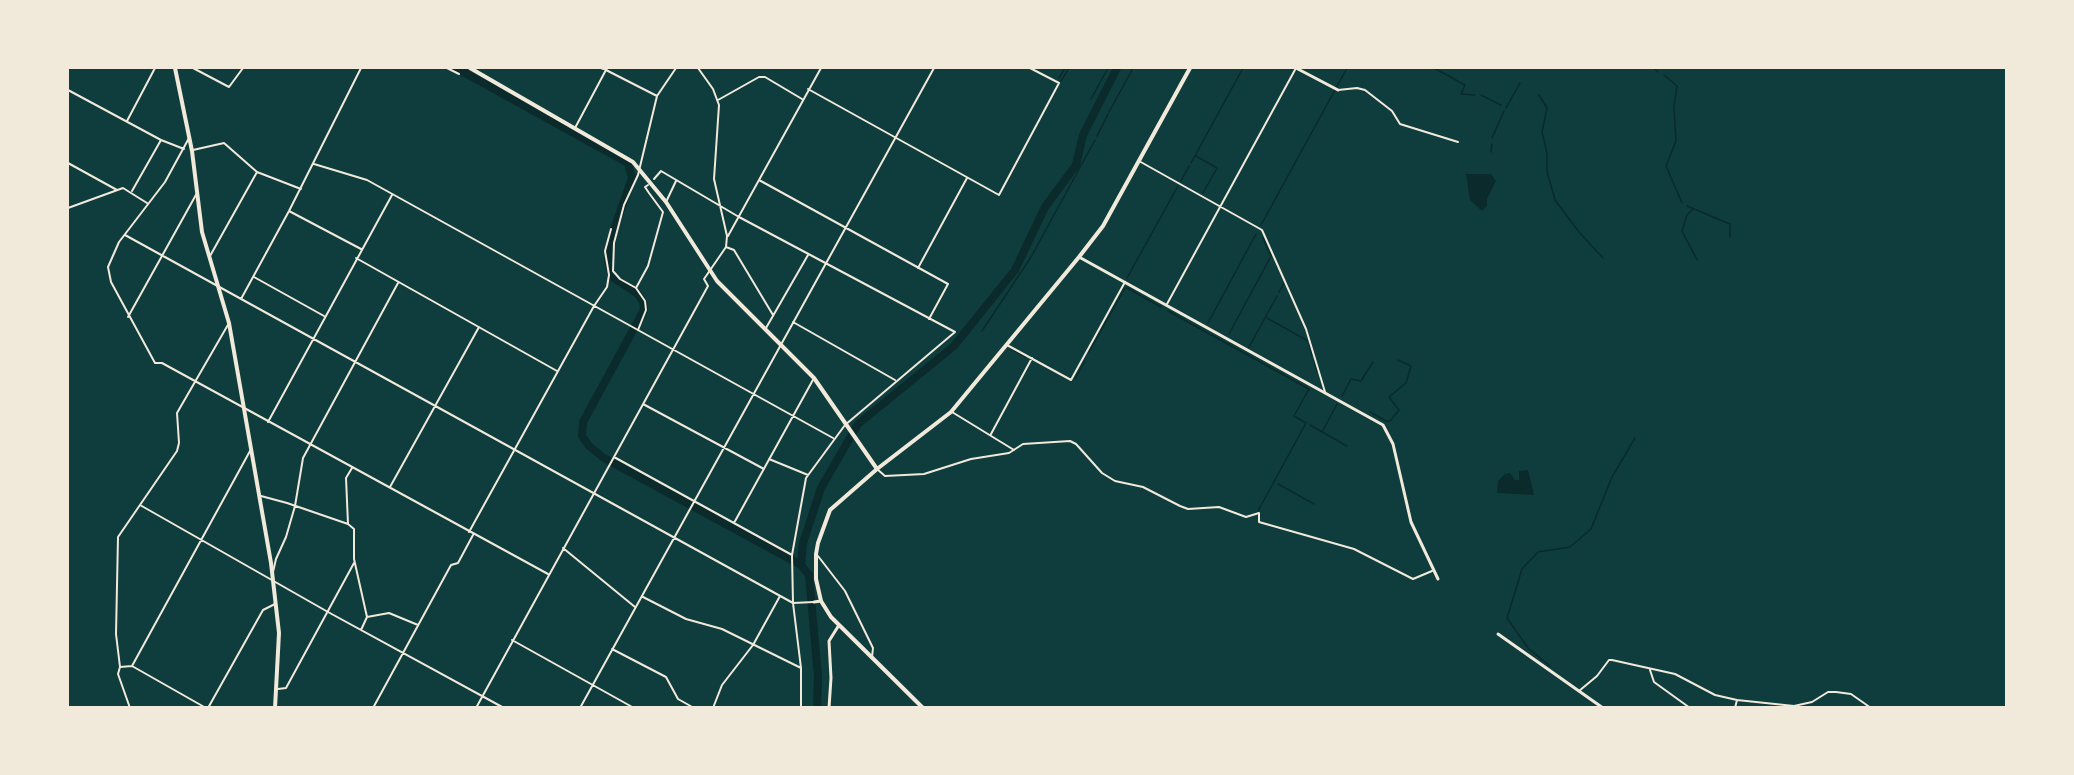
<!DOCTYPE html>
<style>
body{margin:0}
#map{position:relative;width:2074px;height:775px;overflow:hidden;background:#0f3d3e;font-family:Mulish,sans-serif}
canvas{display:block}
.frame{position:absolute;inset:0;border:69px solid #f1e9da;pointer-events:none}
</style>
<div id="map">
<canvas width="2074" height="775"></canvas>
<div class="frame"></div>
</div>
<script>
const c = document.querySelector('canvas').getContext('2d');
c.lineJoin = 'round';
function paint(path, color) {
  c.fillStyle = color;
  c.fill(path, 'evenodd');
}
function shape(rows) {
  const path = new Path2D();
  for (const r of rows) {
    path.moveTo(r[0], r[1]);
    for (let i = 2; i < r.length; i += 2) path.lineTo(r[i], r[i + 1]);
  }
  return path;
}
function stroke(path, color, width, dash) {
  c.strokeStyle = color;
  c.lineWidth = width;
  c.lineCap = dash ? 'butt' : 'round';
  c.setLineDash(dash || []);
  c.stroke(path);
}
const water = shape([
 [1466,174,1491,174,1496,181,1487,199,1487,206,1482,211,1470,200],
 [1528,470,1534,495,1497,493,1498,481,1505,474,1510,473,1515,480,1519,480,1519,471]
]);
const stream = shape([
 [1434,68,1465,85,1461,94,1475,95],
 [1654,68,1658,72],
 [1664,75,1677,86,1674,106,1676,141,1666,166,1682,203],
 [1059,78,1065,68],
 [1061,81,1069,68],
 [1481,95,1501,105],
 [1539,95,1547,108,1542,132,1547,153,1547,171,1555,200,1579,232,1603,258],
 [1091,99,1108,68],
 [1506,108,1520,83],
 [1109,112,1133,68],
 [1097,136,1108,114],
 [1492,138,1504,111],
 [1491,152,1492,144],
 [1196,156,1217,168,1203,193],
 [1191,163,1243,68],
 [1181,181,1189,166],
 [1687,206,1730,224,1730,237],
 [1693,209,1687,215,1682,231,1697,260],
 [1261,225,1347,68],
 [1127,278,1178,186],
 [1127,288,1161,307],
 [1279,292,1284,283],
 [1168,311,1309,389,1294,416,1306,423,1258,511],
 [1267,318,1308,341],
 [1208,323,1256,234],
 [982,331,1031,257,1095,140],
 [1229,334,1271,256,1263,238],
 [1309,343,1312,356],
 [1249,347,1277,296],
 [1011,349,1026,357],
 [1089,352,1125,288],
 [1314,360,1317,372],
 [1075,379,1085,361],
 [1342,396,1351,379,1361,381,1373,362],
 [1370,412,1386,421,1390,421,1399,410,1389,397,1406,383,1411,366,1398,360],
 [1310,425,1347,446],
 [1322,432,1337,404],
 [1278,484,1314,504],
 [1550,666,1528,648,1507,618,1522,569,1538,552,1570,547,1591,529,1612,477,1635,438]
]);
const river = shape([
 [456,68,628,163,632,178,614,229,608,262,612,277,638,294,643,302,644,310,583,422,582,436,589,446,604,458,801,565,809,575,818,677,817,708],
 [801,565,803,543,821,488,858,424,954,346,1015,270,1045,207,1076,165,1083,135,1117,68]
]);
const minor = shape([
 [193,68,229,87,243,68],
 [447,68,459,74],
 [606,70,657,96],
 [808,89,999,195,1059,83,1030,68],
 [68,90,161,140,184,149],
 [1338,90,1357,88,1365,90,1392,111,1400,124,1458,142],
 [718,100,759,77,765,77,802,99],
 [127,121,155,68],
 [575,128,607,68],
 [189,138,165,182,119,242,108,267,111,282,155,363,162,363,548,574],
 [193,150,224,143,257,172,301,189],
 [1139,161,1262,230,1306,329,1325,392],
 [68,163,117,190],
 [314,164,367,180,833,438],
 [654,179,661,171,739,217,955,332,845,425,806,478,792,555,793,603,801,668,801,708],
 [759,180,948,284,929,319],
 [648,185,645,187,649,193,663,212,648,266,636,288,620,279,613,271,614,243,624,205,638,175,657,96,676,68],
 [132,191,161,140],
 [666,202,676,181],
 [68,208,123,188,147,203],
 [289,211,361,249],
 [125,235,793,603,814,602],
 [728,236,821,68],
 [726,247,734,250,773,315],
 [210,256,257,172],
 [356,258,557,371],
 [918,268,967,178],
 [254,277,324,316],
 [636,288,645,301,646,310,638,330],
 [241,299,289,211,361,68],
 [1167,304,1296,68],
 [128,317,197,193],
 [793,322,895,380],
 [766,328,808,255],
 [1007,345,1071,380,1125,282],
 [643,404,764,469],
 [952,412,1014,450],
 [268,422,392,195],
 [991,434,1032,358],
 [614,457,792,555],
 [769,459,808,475],
 [877,469,885,476,924,474,971,459,1009,453,1023,444,1070,441,1076,444,1102,473,1115,481,1143,487,1180,506,1188,509,1219,507,1246,517,1259,513,1259,522,1354,549,1413,579,1432,571],
 [390,487,479,327],
 [261,496,287,503,348,524,354,529,354,559,367,617,361,630],
 [140,505,328,612,504,708],
 [734,523,814,378],
 [348,524,346,478,352,468],
 [469,532,594,306,607,287,609,275,605,251,611,229],
 [563,548,635,607],
 [818,556,845,591,873,648,872,657],
 [273,572,276,559,286,537,295,506,303,458,398,283],
 [643,597,686,619,722,629,801,668],
 [367,617,389,613,418,625],
 [512,640,634,708],
 [612,649,666,677,678,699,694,708],
 [132,666,250,451],
 [120,667,132,666,206,708],
 [1650,670,1654,682,1690,708],
 [278,689,286,688,354,563],
 [1579,691,1597,676,1609,660,1612,660,1675,674,1715,695,1737,700,1794,706,1812,702,1828,692,1836,692,1851,694,1871,708],
 [130,708,118,674,120,667,116,634,118,537,177,451,179,443,177,413,229,323],
 [208,708,263,610,275,604],
 [373,708,451,565,458,563,473,535],
 [476,708,708,286,704,279,726,247,727,236,714,179,719,105,713,89,698,68],
 [580,708,934,68],
 [713,708,722,685,753,645,780,596],
 [1735,708,1737,700]
]);
const tertiary = shape([
 [602,68,606,69],
 [1296,68,1338,90],
 [1079,257,1383,425,1393,444,1411,522,1438,579],
 [814,602,821,601],
 [1498,634,1603,708],
 [829,708,831,678,829,641,839,625]
]);
const secondary = shape([
 [175,68,192,151,202,232,229,323,271,563,279,633,275,708],
 [877,469,951,412,1079,257,1103,226,1190,68]
]);
const primary = shape([
 [470,68,633,162,666,202,717,281,814,378,877,469,830,510,818,543,816,554,816,579,821,601,831,617,923,708]
]);
paint(water, '#0a2a2b');
stroke(stream, '#0a2a2b', 1.5);
stroke(river, '#0a2a2b', 8);
stroke(minor, '#f1e9da', 2);
stroke(tertiary, '#f1e9da', 3);
stroke(secondary, '#f1e9da', 4);
stroke(primary, '#f1e9da', 4);
</script>
